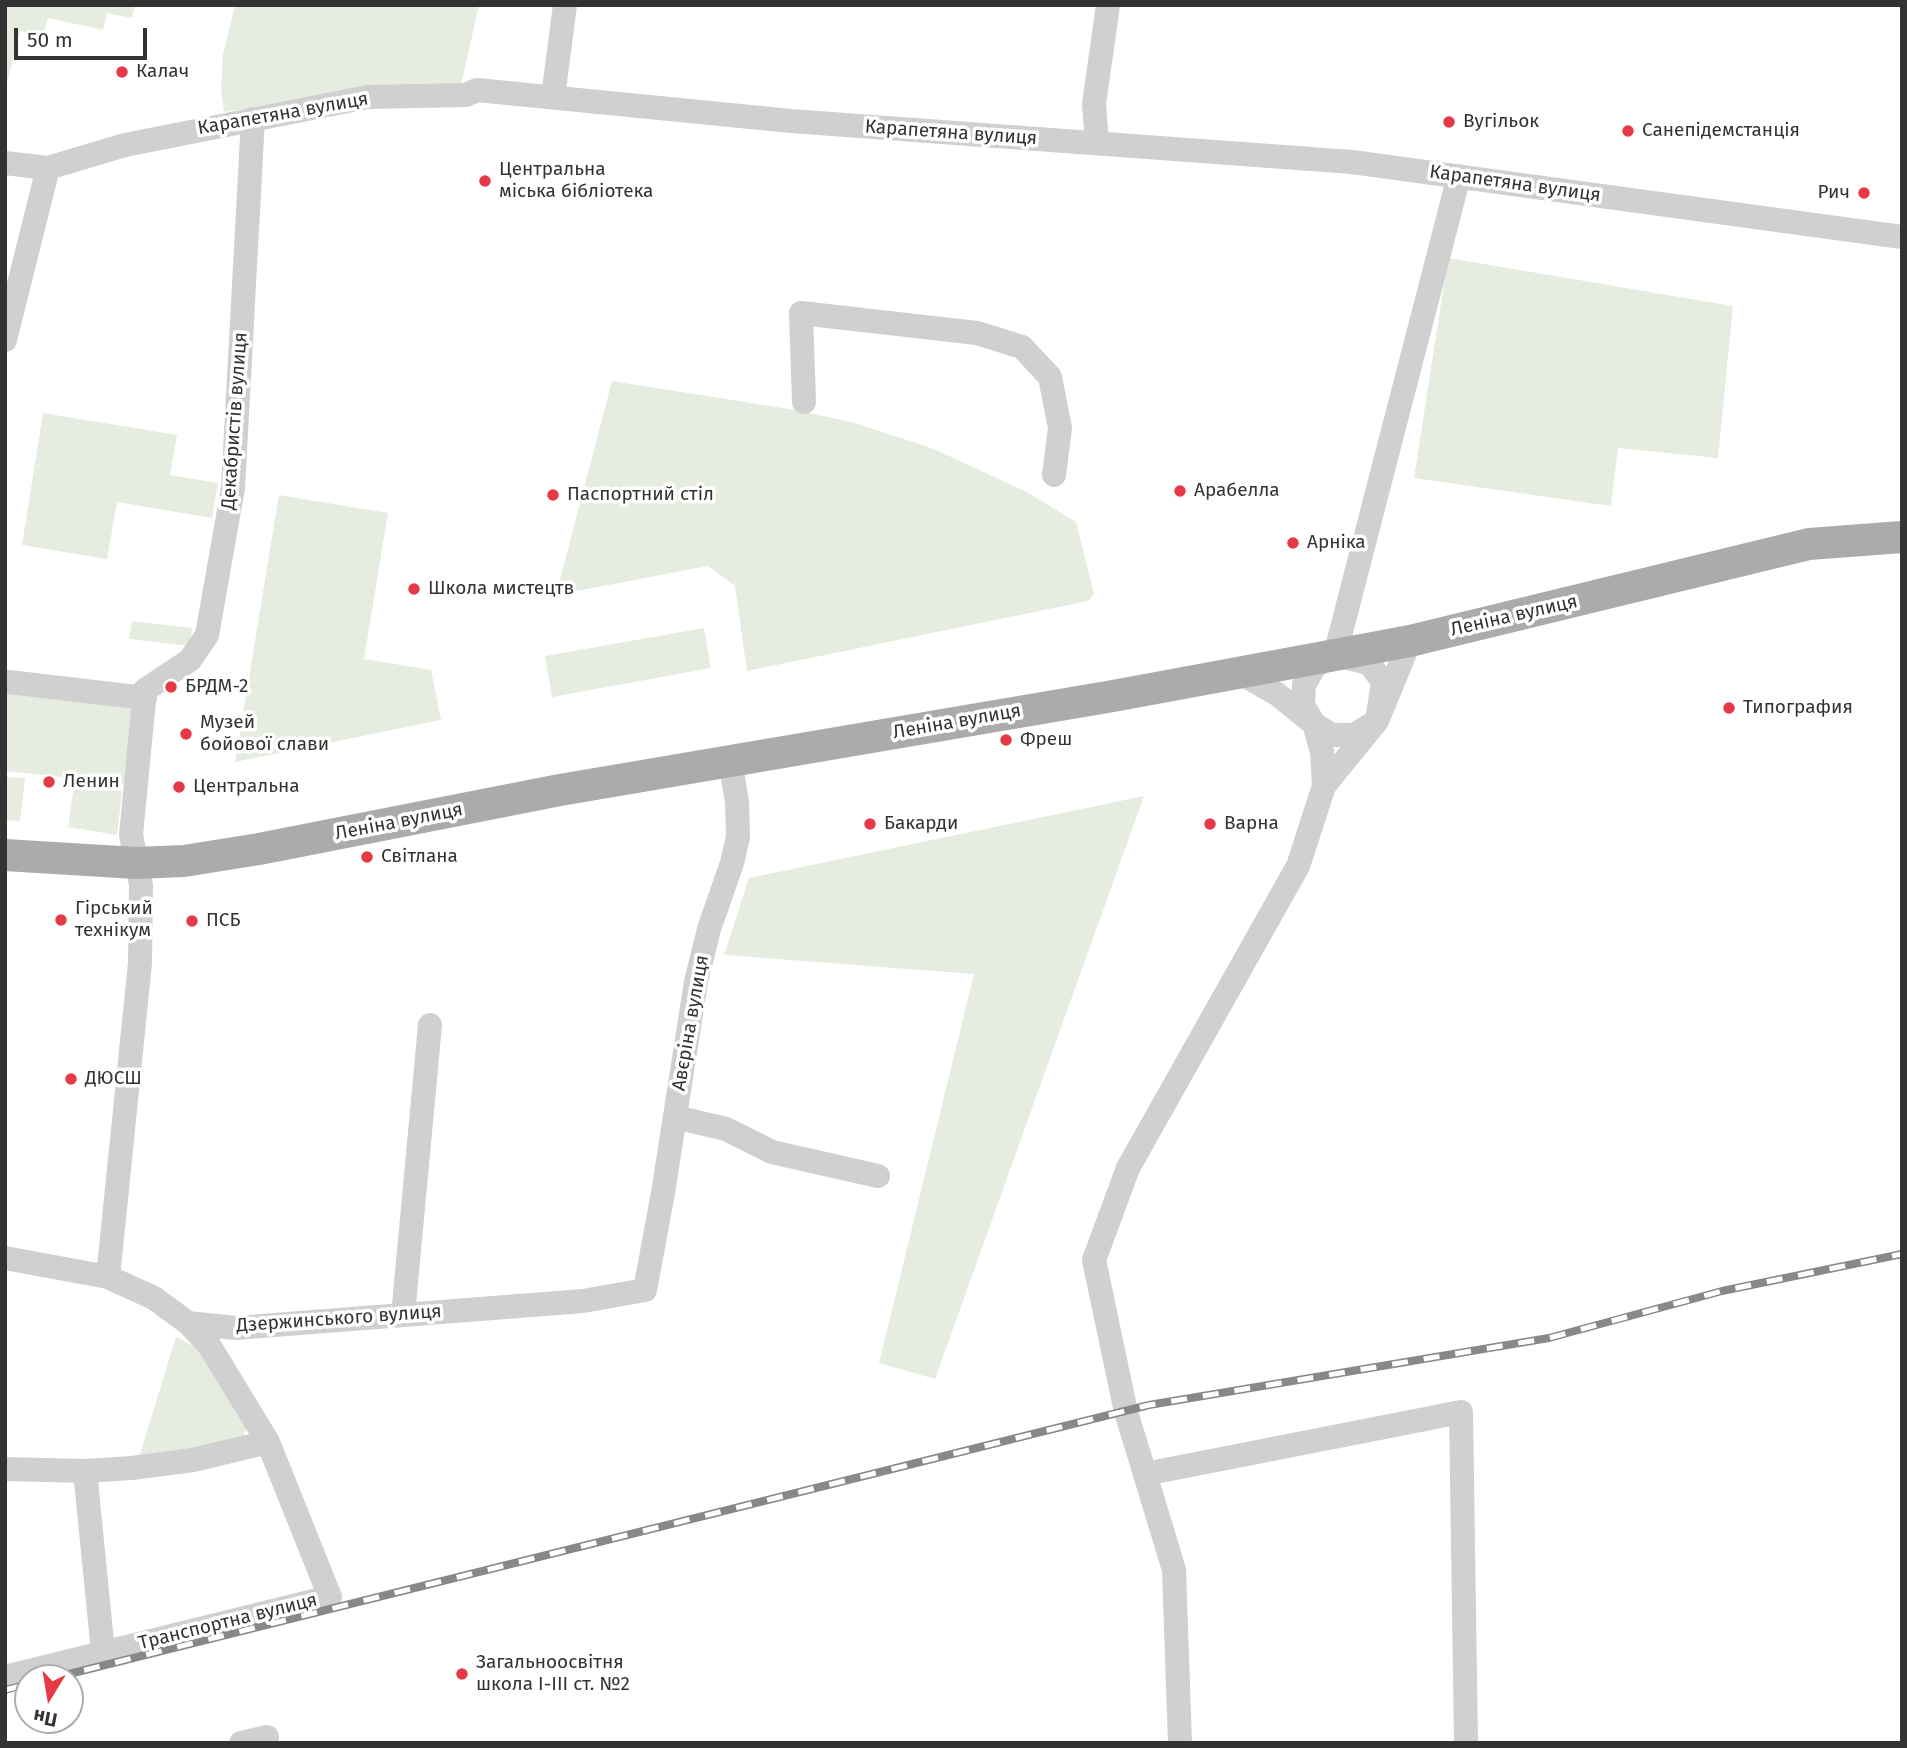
<!DOCTYPE html>
<meta charset="utf-8">
<style>
body{margin:0}
#map{position:relative;width:1907px;height:1748px;overflow:hidden;background:#fff;font-family:"Fira Sans",sans-serif}
canvas{display:block}
.frame{position:absolute;inset:0;border:7px solid #333;pointer-events:none}
.north{position:absolute;left:14px;top:1664px;width:70px;height:70px;box-sizing:border-box;background:#fff;border:2px solid #adadad;border-radius:50%;rotate:191deg;font-size:19px;font-weight:700;line-height:28px;text-align:center;color:#333}
.north::after{content:'';display:block;margin:auto;width:24px;height:32px;background:#e63946;clip-path:polygon(50% 0,100% 100%,50% 72%,0 100%)}
.scale{position:absolute;left:14px;top:28px;width:133px;height:32px;box-sizing:border-box;border:4px solid #333;border-top:0;padding-left:9px;font-size:21px;line-height:24px;white-space:nowrap;color:#333;-webkit-text-stroke:5px #fff;paint-order:stroke}
</style>
<div id="map">
<canvas width="1907" height="1748"></canvas>
<div class="frame"></div>
<div class="north">Пн</div>
<div class="scale">50 m</div>
</div>
<script>
const c = document.querySelector('canvas').getContext('2d');
c.lineJoin = 'round';
function paint(path, color) {
  c.fillStyle = color;
  c.fill(path, 'evenodd');
}
function shape(rows) {
  const path = new Path2D();
  for (const r of rows) {
    path.moveTo(r[0], r[1]);
    for (let i = 2; i < r.length; i += 2) path.lineTo(r[i], r[i + 1]);
  }
  return path;
}
function stroke(path, color, width, dash) {
  c.strokeStyle = color;
  c.lineWidth = width;
  c.lineCap = dash ? 'butt' : 'round';
  c.setLineDash(dash || []);
  c.stroke(path);
}
function write(font, color, halo, rows, align = 'center') {
  c.font = font + ' "Fira Sans",sans-serif';
  c.lineWidth = 7;
  c.setLineDash([]);
  c.textBaseline = 'middle';
  c.strokeStyle = halo;
  c.fillStyle = color;
  for (const [text, x, y, turn = 0] of rows) {
    c.save();
    c.translate(x, y);
    c.rotate((+turn || 0) * Math.PI / 180);
    c.textAlign = isNaN(turn) ? turn : align;
    if (halo) c.strokeText(text, 0, 0);
    c.fillText(text, 0, 0);
    c.restore();
  }
}
const green = shape([
 [5,5,135,5,132,18,107,13,103,30,48,18,43,36,20,31,6,87],
 [235,5,479,5,461,85,333,96,224,112,221,87,223,55],
 [1448,258,1733,306,1718,458,1618,448,1611,506,1414,478],
 [612,381,789,409,852,422,934,449,1027,492,1076,522,1094,594,1088,601,747,671,735,586,708,566,556,595],
 [43,413,177,435,170,475,218,483,212,518,117,502,107,559,22,545],
 [279,495,388,513,364,659,431,670,441,720,235,762],
 [132,621,192,628,190,646,129,639],
 [704,628,711,668,552,697,545,656],
 [5,690,144,705,136,785,5,771],
 [5,777,25,778,20,821,5,820],
 [74,785,122,791,117,835,68,827],
 [1144,796,935,1379,879,1363,974,974,724,955,749,878],
 [176,1337,206,1353,248,1425,241,1441,139,1457]
]);
const minor = shape([
 [553,97,565,5],
 [1097,143,1094,104,1108,5],
 [5,163,48,168,125,145,368,97,466,95,477,90,791,121,1352,162,1902,237],
 [5,340,48,168],
 [804,402,801,313,977,333,1022,347,1050,377,1060,428,1054,475],
 [1410,641,1377,721,1324,786,1298,866,1128,1168,1094,1260,1126,1412,1145,1474,1461,1412,1466,1743],
 [1335,655,1459,176],
 [1335,655,1369,663,1383,682,1377,721,1354,735,1332,735,1314,724,1303,705,1304,685,1315,666,1335,655],
 [1240,673,1277,694,1314,724,1322,752,1324,786],
 [9,682,145,698],
 [675,1117,726,1129,772,1152,878,1176],
 [5,1258,108,1277,154,1298,188,1323,236,1328,583,1301,645,1290,663,1193,696,982,709,929,732,863,738,837,737,802,730,760],
 [108,1277,140,963,141,885,131,835,145,690,190,660,207,635,233,488,253,119],
 [403,1315,430,1025],
 [5,1469,85,1471,132,1468,193,1460,268,1442,209,1345,188,1323],
 [85,1471,103,1652],
 [1145,1474,1174,1570,1180,1743],
 [5,1677,330,1597,268,1442],
 [241,1743,267,1737]
]);
const major = shape([
 [5,855,136,863,184,861,259,849,560,790,1113,696,1335,655,1410,641,1809,544,1902,537]
]);
const rail = shape([
 [53,1678,1149,1405,1549,1338,1722,1291,1902,1254],
 [5,1690,28,1684]
]);
const markers = [
 [122,72,7,"#e63946"],
 [1449,122,7,"#e63946"],
 [1628,131,7,"#e63946"],
 [485,181,7,"#e63946"],
 [1864,193,7,"#e63946"],
 [1180,491,7,"#e63946"],
 [553,495,7,"#e63946"],
 [1293,543,7,"#e63946"],
 [414,589,7,"#e63946"],
 [171,687,7,"#e63946"],
 [1729,708,7,"#e63946"],
 [186,734,7,"#e63946"],
 [1006,740,7,"#e63946"],
 [49,782,7,"#e63946"],
 [179,787,7,"#e63946"],
 [870,824,7,"#e63946"],
 [1210,824,7,"#e63946"],
 [367,857,7,"#e63946"],
 [61,920,7,"#e63946"],
 [192,921,7,"#e63946"],
 [71,1079,7,"#e63946"],
 [462,1674,7,"#e63946"]
];
const poiNames = [
 ["Калач",136,72],
 ["Вугільок",1463,122],
 ["Санепідемстанція",1642,131],
 ["Центральна",499,170],
 ["міська бібліотека",499,192],
 ["Рич",1850,193,"right"],
 ["Арабелла",1194,491],
 ["Паспортний стіл",567,495],
 ["Арніка",1307,543],
 ["Школа мистецтв",428,589],
 ["БРДМ-2",185,687],
 ["Типография",1743,708],
 ["Музей",200,723],
 ["бойової слави",200,745],
 ["Фреш",1020,740],
 ["Ленин",63,782],
 ["Центральна",193,787],
 ["Бакарди",884,824],
 ["Варна",1224,824],
 ["Світлана",381,857],
 ["Гірський",75,909],
 ["технікум",75,931],
 ["ПСБ",206,921],
 ["ДЮСШ",85,1079],
 ["Загальноосвітня",476,1663],
 ["школа І-ІІІ ст. №2",476,1685]
];
const streetNames = [
 ["Карапетяна вулиця",283,114,-10],
 ["Карапетяна вулиця",951,133,4],
 ["Карапетяна вулиця",1515,184,8],
 ["Декабристів вулиця",235,421,-86],
 ["Леніна вулиця",1514,616,-13],
 ["Леніна вулиця",957,722,-10],
 ["Леніна вулиця",399,822,-11],
 ["Авєріна вулиця",691,1023,-80],
 ["Дзержинського вулиця",339,1319,-4],
 ["Транспортна вулиця",228,1622,-14]
];
paint(green, '#e6ecdf');
stroke(minor, '#d0d0d0', 24);
stroke(major, '#ababab', 32);
stroke(rail, '#888', 8);
stroke(rail, '#fff', 5, [16]);
for (const [x, y, r, color] of markers) {
  const dot = new Path2D();
  dot.arc(x, y, r, 0, 2 * Math.PI);
  c.fillStyle = color;
  c.fill(dot);
  stroke(dot, '#fff', 2.5);
}
write('19px', '#333', '#fff', poiNames, 'left');
write('19px', '#333', '#fff', streetNames);
</script>
